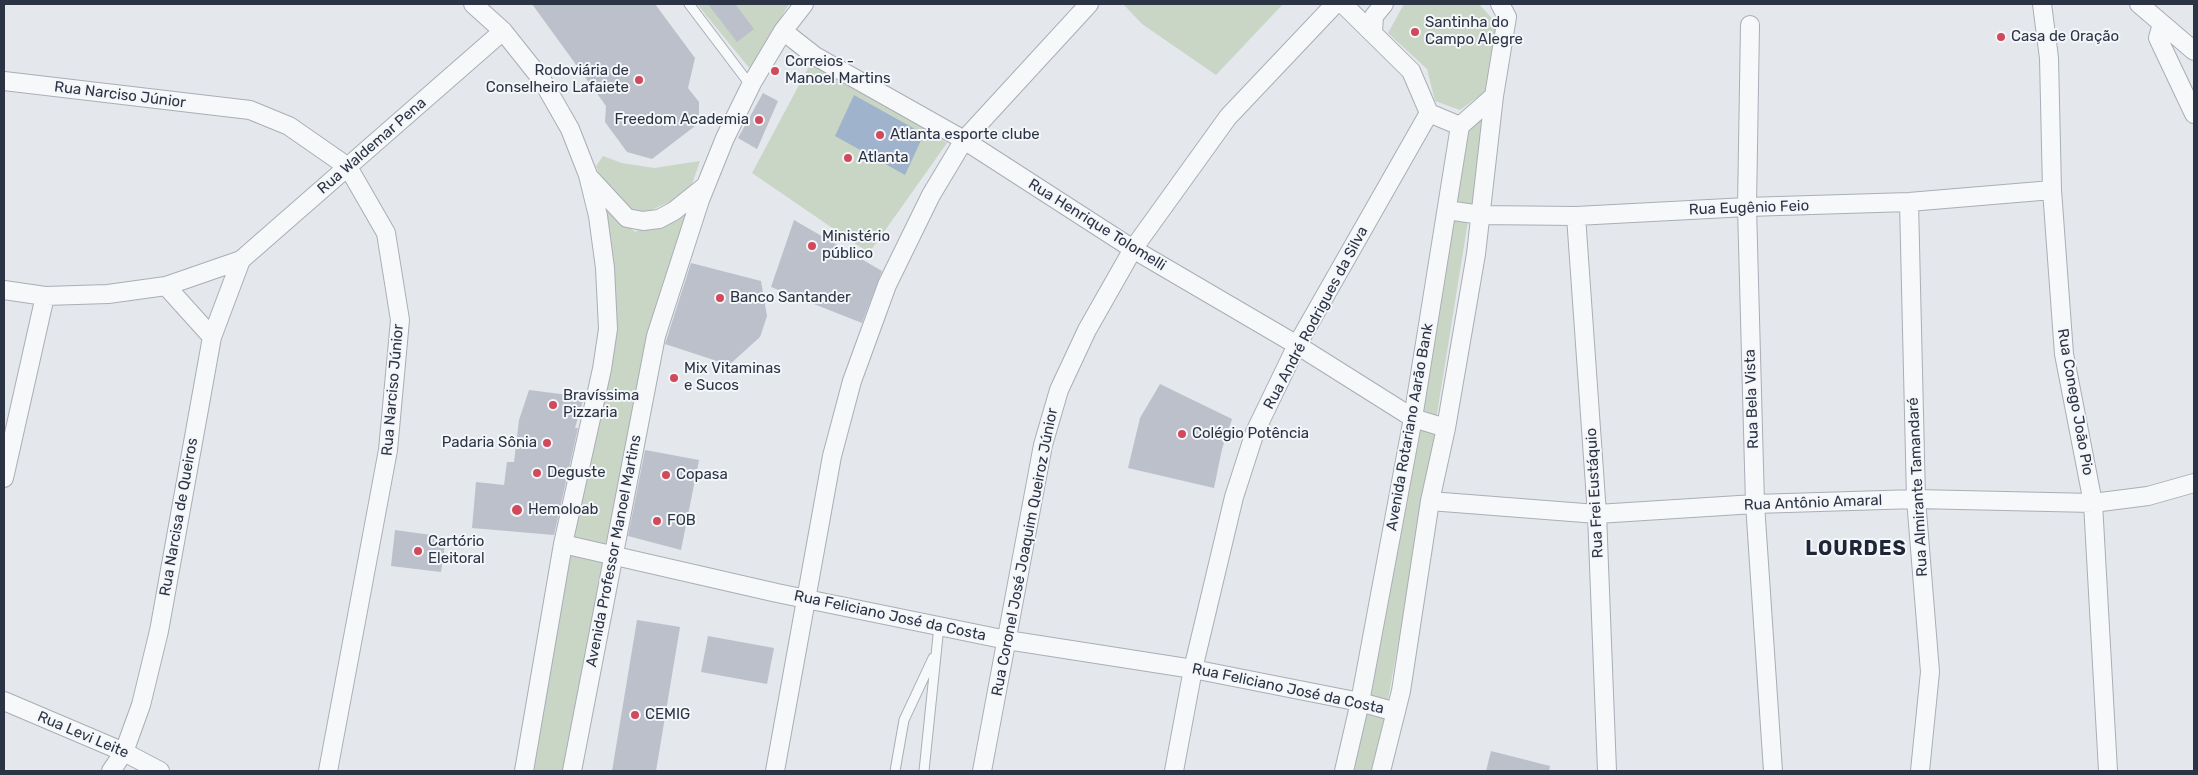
<!DOCTYPE html>
<meta charset="utf-8">
<style>
body{margin:0}
#map{position:relative;width:2198px;height:775px;overflow:hidden;background:#e4e7ec;font-family:Rubik,sans-serif}
canvas{display:block}
.frame{position:absolute;inset:0;border:5px solid #2b3445;pointer-events:none}
</style>
<div id="map">
<canvas width="2198" height="775"></canvas>
<div class="frame"></div>
</div>
<script>
const c = document.querySelector('canvas').getContext('2d');
c.lineJoin = 'round';
function paint(path, color) {
  c.fillStyle = color;
  c.fill(path, 'evenodd');
}
function shape(rows) {
  const path = new Path2D();
  for (const r of rows) {
    path.moveTo(r[0], r[1]);
    for (let i = 2; i < r.length; i += 2) path.lineTo(r[i], r[i + 1]);
  }
  return path;
}
function stroke(path, color, width, dash) {
  c.strokeStyle = color;
  c.lineWidth = width;
  c.lineCap = dash ? 'butt' : 'round';
  c.setLineDash(dash || []);
  c.stroke(path);
}
function write(font, color, halo, rows, align = 'center') {
  c.font = font + ' Rubik,sans-serif';
  c.lineWidth = 4;
  c.setLineDash([]);
  c.textBaseline = 'middle';
  c.strokeStyle = halo;
  c.fillStyle = color;
  for (const [text, x, y, turn = 0] of rows) {
    c.save();
    c.translate(x, y);
    c.rotate((+turn || 0) * Math.PI / 180);
    c.textAlign = isNaN(turn) ? turn : align;
    if (halo) c.strokeText(text, 0, 0);
    c.fillText(text, 0, 0);
    c.restore();
  }
}
const green = shape([
 [697,4,789,4,750,69],
 [1123,4,1283,4,1216,75,1142,24],
 [1404,4,1479,4,1498,25,1486,91,1460,110,1435,101,1427,69,1388,33],
 [814,57,947,143,869,253,752,173],
 [1488,106,1473,204,1455,204,1465,129],
 [603,156,622,163,654,168,700,161,689,193,649,211,626,215,609,186,600,177,596,166],
 [598,197,635,232,699,200,610,548,567,541,605,368],
 [1451,215,1469,215,1436,420,1418,415],
 [1416,424,1437,429,1387,705,1368,704],
 [569,553,610,560,566,771,534,771],
 [1364,714,1385,715,1373,771,1349,771]
]);
const water = shape([
 [854,95,924,134,905,175,835,136]
]);
const building = shape([
 [532,4,655,4,695,58,688,88,699,102,699,123,652,159,627,152,605,122,606,106],
 [708,4,735,4,754,29,737,42],
 [763,93,778,101,757,149,738,138],
 [794,220,882,271,862,323,771,287],
 [691,263,761,281,767,316,760,337,729,365,665,344],
 [1160,384,1232,419,1222,449,1214,488,1128,468,1140,418],
 [529,390,584,397,575,428,578,428,554,535,472,528,476,482,504,485,507,462,514,462,519,420],
 [645,450,699,460,681,550,628,536],
 [395,530,446,537,441,572,391,566],
 [637,620,680,627,656,771,612,771],
 [708,636,774,648,767,684,701,672],
 [1491,751,1550,766,1549,771,1486,771]
]);
const service = shape([
 [689,4,751,86],
 [895,771,904,720,933,658],
 [924,771,939,626]
]);
const minor = shape([
 [473,4,503,31,542,80,570,129,588,175,598,216,605,268,608,329,602,369,563,544,524,771],
 [1343,4,1411,71,1429,113],
 [2042,4,2049,58,2052,190,2064,354,2093,503,2108,771],
 [2139,4,2194,51],
 [2162,24,2158,38,2194,114],
 [1750,25,1747,207,1755,504,1773,771],
 [783,31,815,56,964,140,1133,249,1297,345,1413,418,1446,428],
 [1373,32,1374,16,1384,4],
 [4,81,250,110,289,126,348,167,386,233,400,320,388,450,328,771],
 [1429,113,1460,126],
 [591,179,627,218,643,221,659,219,674,211,704,187],
 [1909,202,1916,499,1930,672,1920,771],
 [1447,210,1481,215,1576,216,1747,207,1909,202,2052,190],
 [1576,216,1597,514,1607,771],
 [166,286,212,337],
 [4,290,45,296,108,294,166,286,241,260,503,31],
 [4,478,45,296],
 [1430,501,1597,514,1755,504,1916,499,2093,503,2148,496,2194,483],
 [563,544,777,593,1007,640,1193,669,1360,702,1396,712],
 [4,701,124,752,160,771],
 [111,771,124,752,141,705,159,631,212,337,241,260],
 [572,771,656,336,700,200,725,138,752,83,783,31,804,4],
 [775,771,832,456,852,381,887,285,931,195,964,140,1089,4],
 [982,771,1043,445,1059,390,1087,330,1133,249,1228,117,1335,4],
 [1174,771,1193,669,1234,497,1255,432,1297,345,1429,113],
 [1344,771,1360,702,1413,418,1460,126,1494,96,1507,17,1500,4],
 [1381,771,1401,691,1430,501,1446,428,1476,254,1494,96]
]);
const markers = [
 [1415,32,5,"#d1495b"],
 [2001,37,5,"#d1495b"],
 [775,71,5,"#d1495b"],
 [639,80,5,"#d1495b"],
 [759,120,5,"#d1495b"],
 [880,135,5,"#d1495b"],
 [848,158,5,"#d1495b"],
 [812,246,5,"#d1495b"],
 [720,298,5,"#d1495b"],
 [674,378,5,"#d1495b"],
 [553,405,5,"#d1495b"],
 [1182,434,5,"#d1495b"],
 [547,443,5,"#d1495b"],
 [537,473,5,"#d1495b"],
 [666,475,5,"#d1495b"],
 [517,510,6,"#d1495b"],
 [657,521,5,"#d1495b"],
 [418,551,5,"#d1495b"],
 [635,715,5,"#d1495b"]
];
const poiNames = [
 ["Santinha do",1425,23],
 ["Campo Alegre",1425,40],
 ["Casa de Oração",2011,37],
 ["Correios -",785,62],
 ["Manoel Martins",785,79],
 ["Rodoviária de",629,71,"right"],
 ["Conselheiro Lafaiete",629,88,"right"],
 ["Freedom Academia",749,120,"right"],
 ["Atlanta esporte clube",890,135],
 ["Atlanta",858,158],
 ["Ministério",822,237],
 ["público",822,254],
 ["Banco Santander",730,298],
 ["Mix Vitaminas",684,369],
 ["e Sucos",684,386],
 ["Bravíssima",563,396],
 ["Pizzaria",563,413],
 ["Colégio Potência",1192,434],
 ["Padaria Sônia",537,443,"right"],
 ["Deguste",547,473],
 ["Copasa",676,475],
 ["Hemoloab",528,510],
 ["FOB",667,521],
 ["Cartório",428,542],
 ["Eleitoral",428,559],
 ["CEMIG",645,715]
];
const streetNames = [
 ["Rua Narciso Júnior",120,95,7],
 ["Rua Waldemar Pena",372,146,-41],
 ["Rua Eugênio Feio",1749,208,-2],
 ["Rua Henrique Tolomelli",1097,225,32],
 ["Rua André Rodrigues da Silva",1316,318,-62],
 ["Rua Narciso Júnior",393,390,-85],
 ["Rua Bela Vista",1752,399,-92],
 ["Rua Conego João Pio",2075,402,80],
 ["Avenida Rotariano Aarão Bank",1410,427,-80],
 ["Rua Almirante Tamandaré",1918,487,-93],
 ["Rua Frei Eustáquio",1595,493,-93],
 ["Rua Antônio Amaral",1813,503,-2],
 ["Rua Narcisa de Queiros",179,517,-80],
 ["Avenida Professor Manoel Martins",614,551,-79],
 ["Rua Coronel José Joaquim Queiroz Júnior",1025,552,-79],
 ["Rua Feliciano José da Costa",890,616,12],
 ["Rua Feliciano José da Costa",1288,689,12],
 ["Rua Levi Leite",83,735,23]
];
const districtNames = [
 ["LOURDES",1856,549]
];
paint(green, '#c9d6c5');
paint(water, '#9fb4cc');
paint(building, '#bbc0ca');
stroke(service, '#a9aeb7', 11);
stroke(minor, '#a9aeb7', 20);
stroke(service, '#f7f8fa', 9);
stroke(minor, '#f7f8fa', 18);
for (const [x, y, r, color] of markers) {
  const dot = new Path2D();
  dot.arc(x, y, r, 0, 2 * Math.PI);
  c.fillStyle = color;
  c.fill(dot);
  stroke(dot, '#f4f6f9', 2);
}
write('15px', '#2b3445', '#f4f6f9', poiNames, 'left');
write('15px', '#2b3445', '#f4f6f9', streetNames);
c.letterSpacing = '1px';
write('bold 20px', '#1d2536', '#f4f6f9', districtNames);
c.letterSpacing = '0px';
</script>
